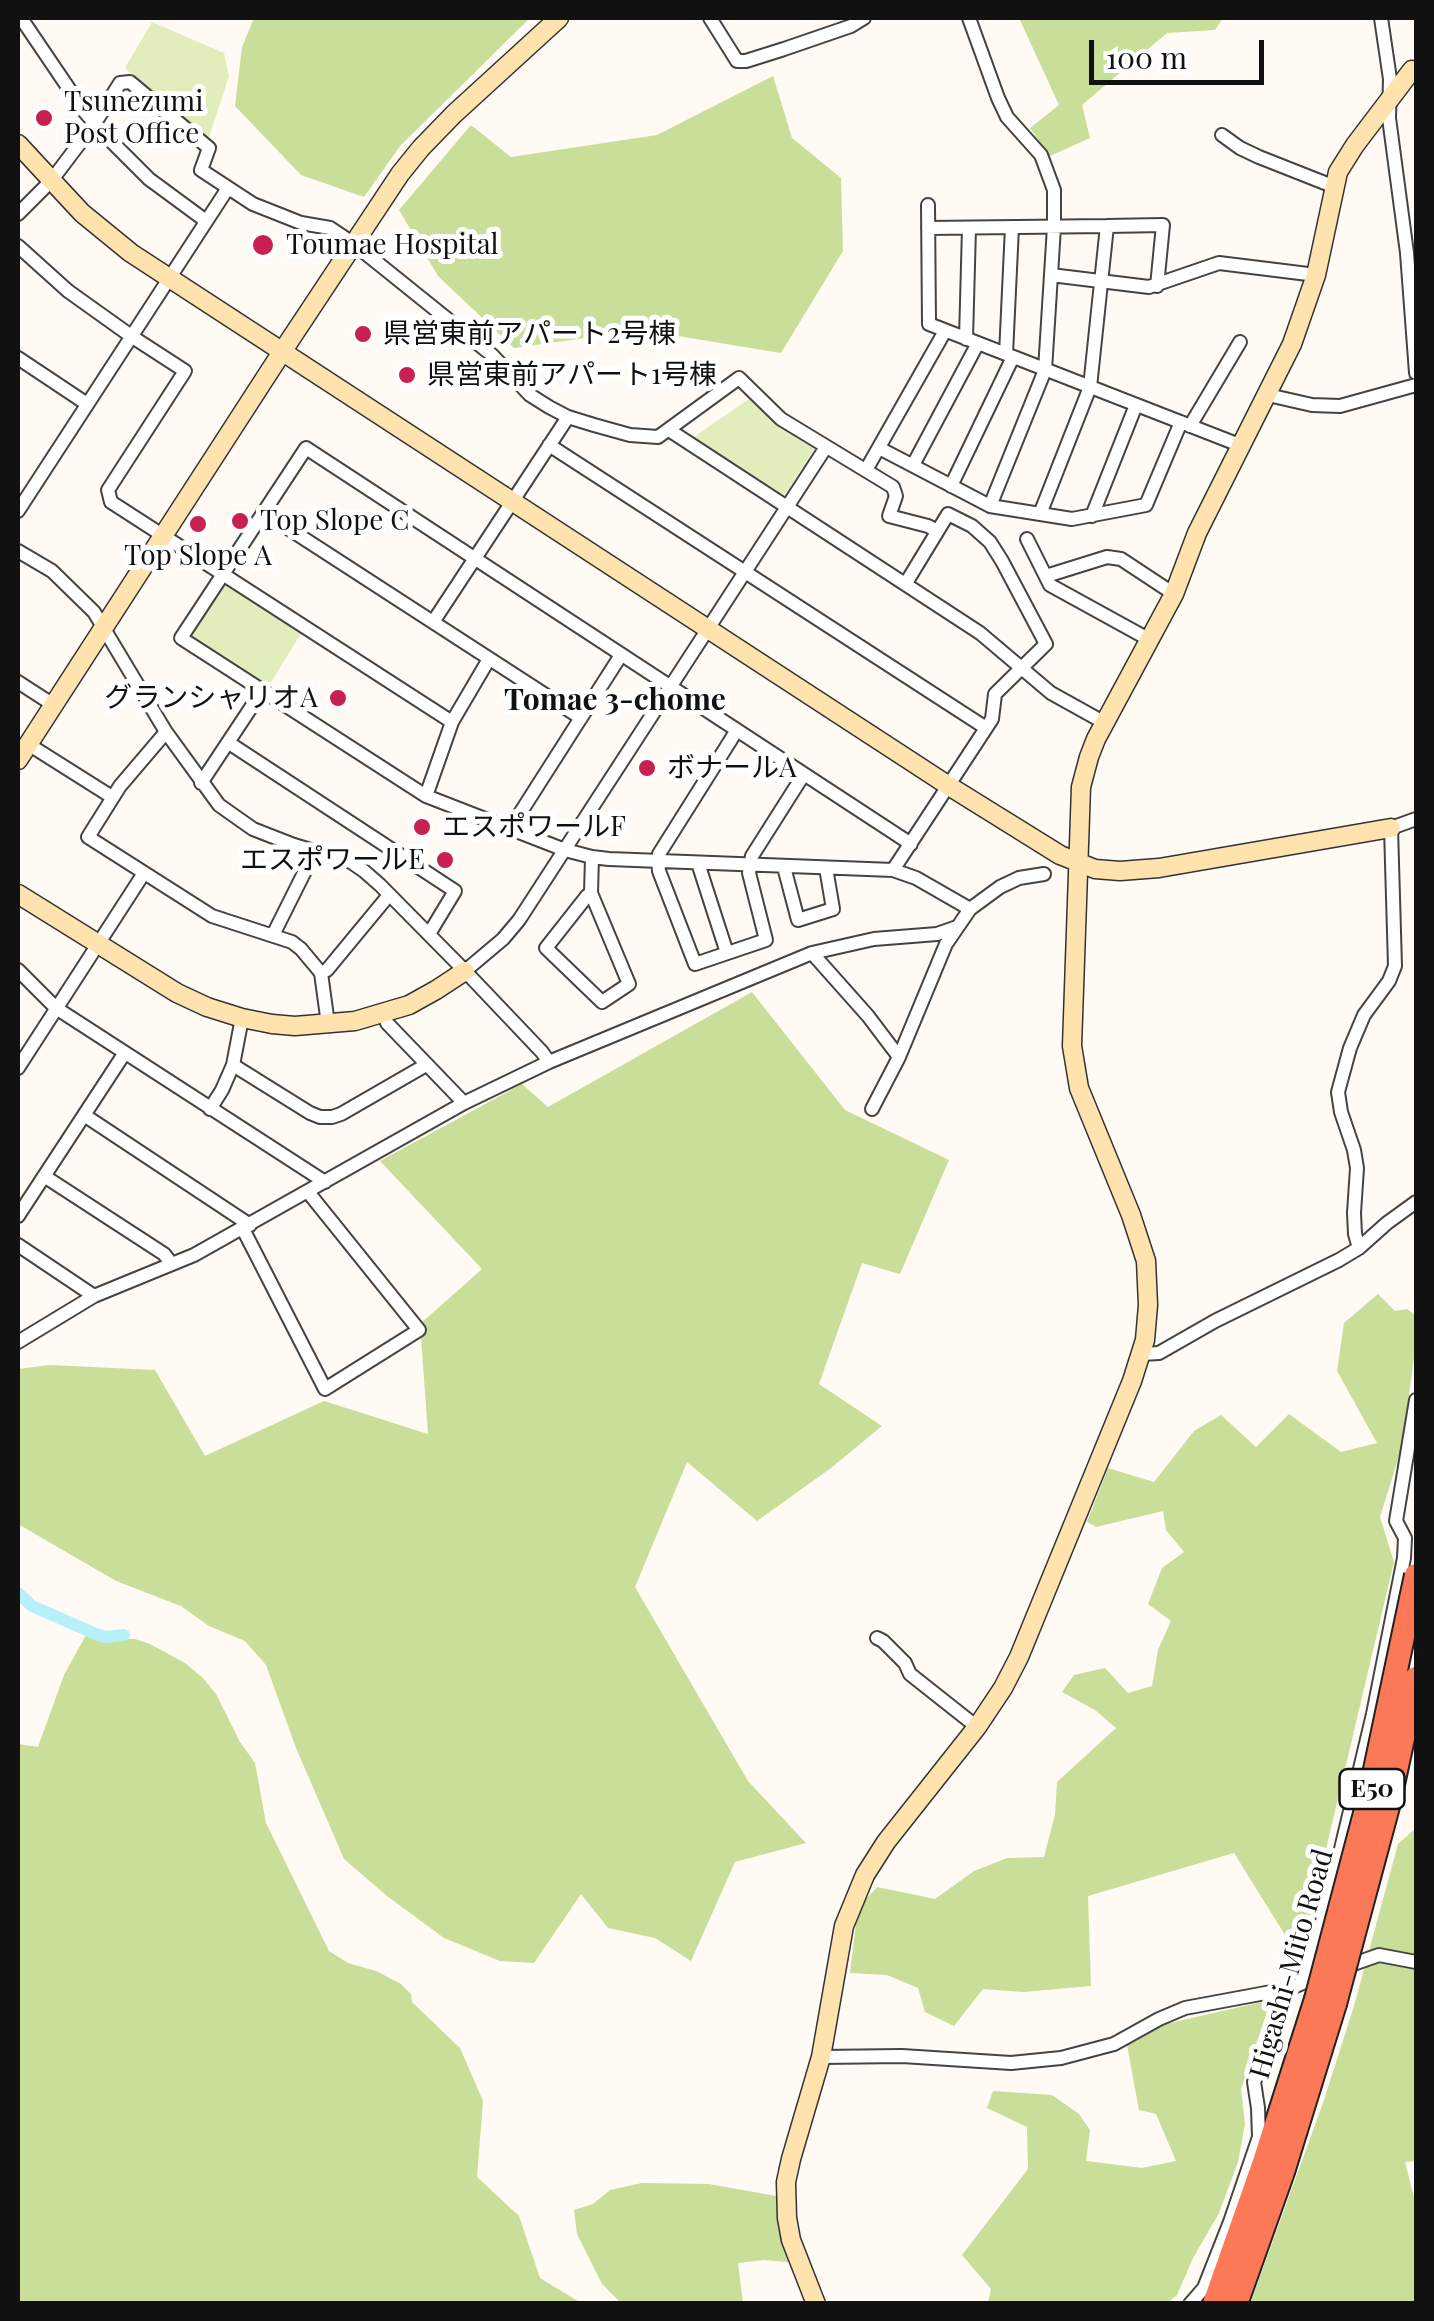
<!DOCTYPE html>
<meta charset="utf-8">
<style>
body{margin:0}
#map{position:relative;width:1434px;height:2321px;overflow:hidden;background:#fffaf4;font-family:"Playfair Display",serif}
canvas{display:block}
.frame{position:absolute;inset:0;border:20px solid #111;pointer-events:none}
.scale{position:absolute;left:1089px;top:40px;width:175px;height:45px;box-sizing:border-box;border:5px solid #111;border-top:0;padding-left:12px;font-size:30px;line-height:35px;white-space:nowrap;color:#111;-webkit-text-stroke:8px #fff;paint-order:stroke}
</style>
<div id="map">
<canvas width="1434" height="2321"></canvas>
<div class="frame"></div>
<div class="scale">100 m</div>
</div>
<script>
const c = document.querySelector('canvas').getContext('2d');
c.lineJoin = 'round';
function paint(path, color) {
  c.fillStyle = color;
  c.fill(path, 'evenodd');
}
function shape(rows) {
  const path = new Path2D();
  for (const r of rows) {
    path.moveTo(r[0], r[1]);
    for (let i = 2; i < r.length; i += 2) path.lineTo(r[i], r[i + 1]);
  }
  return path;
}
function stroke(path, color, width, dash) {
  c.strokeStyle = color;
  c.lineWidth = width;
  c.lineCap = dash ? 'butt' : 'round';
  c.setLineDash(dash || []);
  c.stroke(path);
}
function write(font, color, halo, rows, align = 'center') {
  c.font = font + ' "Playfair Display","Noto Sans JP",serif';
  c.lineWidth = 10;
  c.setLineDash([]);
  c.textBaseline = 'middle';
  c.strokeStyle = halo;
  c.fillStyle = color;
  for (const [text, x, y, turn = 0] of rows) {
    c.save();
    c.translate(x, y);
    c.rotate((+turn || 0) * Math.PI / 180);
    c.textAlign = isNaN(turn) ? turn : align;
    if (halo) c.strokeText(text, 0, 0);
    c.fillText(text, 0, 0);
    c.restore();
  }
}
const green = shape([
 [152,22,224,53,229,76,209,137,202,138,125,68],
 [753,396,812,443,814,449,785,494,781,493,694,437],
 [222,585,230,585,302,632,268,687,192,638,192,631]
]);
const forest = shape([
 [254,18,530,18,400,146,364,197,301,175,235,106,242,47],
 [1019,18,1223,18,1215,30,1167,33,1082,105,1090,138,1050,156,1030,128,1059,105],
 [773,76,792,138,841,178,843,251,781,353,642,330,514,348,438,276,399,210,471,125,511,157,657,135],
 [752,992,845,1110,949,1160,900,1274,862,1263,819,1384,882,1426,831,1468,757,1521,687,1462,635,1587,748,1781,806,1843,735,1862,691,1961,655,1938,608,1928,581,1894,534,1963,500,1961,444,1938,387,1896,344,1859,296,1748,266,1665,245,1641,209,1626,181,1606,116,1581,18,1524,18,1369,50,1365,155,1370,205,1456,324,1401,428,1434,420,1324,482,1269,380,1161,522,1084,548,1107],
 [1378,1294,1395,1311,1407,1309,1416,1316,1416,1343,1402,1446,1380,1517,1394,1562,1300,1959,1234,1853,1088,1896,1091,1986,1023,1992,983,1989,954,2026,925,2012,918,1988,887,1975,850,1973,856,1924,866,1899,877,1887,935,1899,974,1871,1007,1858,1044,1857,1055,1815,1057,1782,1116,1728,1095,1710,1062,1692,1074,1675,1105,1668,1128,1693,1152,1686,1158,1650,1171,1621,1148,1604,1162,1568,1184,1552,1166,1530,1163,1511,1096,1527,1087,1522,1108,1468,1154,1482,1194,1431,1221,1415,1256,1447,1289,1414,1341,1452,1377,1443,1337,1371,1344,1323],
 [86,1635,103,1639,135,1639,150,1644,185,1663,203,1678,216,1694,240,1742,255,1763,266,1823,329,1951,348,1963,376,1971,401,1984,411,1994,412,2002,460,2048,483,2101,477,2177,519,2216,540,2278,581,2303,18,2303,18,1744,38,1747,64,1675],
 [1416,1828,1416,2161,1405,2162,1416,2205,1416,2303,1250,2304,1323,2103,1354,2006,1398,1844],
 [1262,2002,1267,2012,1241,2089,1245,2124,1238,2162,1219,2213,1193,2258,1177,2295,1166,2304,988,2303,991,2289,962,2255,1028,2169,1027,2127,987,2108,993,2091,1052,2095,1079,2114,1090,2130,1086,2161,1142,2168,1176,2161,1156,2114,1139,2110,1127,2045,1165,2024],
 [642,2183,709,2184,776,2196,780,2232,788,2262,763,2260,738,2263,743,2303,620,2302,602,2284,577,2234,574,2210,593,2204,610,2190]
]);
const canal = shape([
 [18,1593,32,1606,96,1634,105,1637,124,1635]
]);
const street = shape([
 [21,18,84,111,102,132,149,179,206,221],
 [710,18,737,61,746,61,784,49,851,26,864,18],
 [969,18,998,98,1007,117,1041,155,1054,190,1054,227,1045,370,990,506],
 [1381,18,1390,79,1389,118,1407,253,1416,373],
 [1222,135,1240,148,1259,157,1335,187],
 [928,205,929,324,1242,446],
 [18,214,51,181,95,123,120,83,130,82,209,148,201,170,253,204,301,223,330,228,354,244,492,355,530,395,549,407,568,417,594,425,630,435,658,437,739,378,781,419,893,487,896,496,889,516,928,526,937,531],
 [1107,226,1163,225,1157,286],
 [928,228,1107,226,1090,387,1040,514],
 [18,246,68,291,131,336,185,371,108,490,111,502,452,722],
 [1051,275,1149,287,1219,263,1316,275],
 [966,339,969,228],
 [1006,354,1012,227],
 [18,358,87,404],
 [1268,395,1312,405,1340,406,1416,385],
 [1190,426,1240,342],
 [669,430,980,633,1051,693,1105,723],
 [549,445,986,728],
 [879,448,990,506,1072,519,1146,505,1181,422],
 [913,465,978,343],
 [866,470,945,331],
 [951,486,1013,357],
 [18,511,228,188],
 [263,512,581,718],
 [1092,516,1136,405],
 [1027,539,1050,585,1150,640],
 [18,551,52,571,94,612,166,732,219,805,253,829,294,845,351,862,364,871,380,885,465,971,542,1052,549,1062],
 [1046,576,1107,557,1121,559,1174,594],
 [433,622,568,417],
 [18,682,52,704],
 [737,730,659,854,658,861,659,871,695,964,766,940,749,873,752,856,804,774],
 [166,732,120,786,88,837,212,916,292,942,301,949,321,973,328,1024],
 [229,743,455,891,429,934],
 [28,744,112,797],
 [201,783,262,691],
 [426,796,452,722,489,659],
 [510,829,621,655],
 [911,844,306,448,181,638,426,796,565,850,592,857,609,859,893,870,916,878,970,909],
 [698,863,727,953],
 [784,867,798,920,833,909,826,868],
 [893,870,992,719,995,694,1046,644,1002,561,990,542,972,526,948,514,906,583],
 [591,893,629,984,602,1002,546,948,587,896,591,893,592,857],
 [273,935,315,851],
 [812,953,868,1016,899,1057],
 [18,970,56,1008,325,1182],
 [465,971,503,939,519,920,826,447],
 [321,973,327,970,389,895],
 [384,1013,387,1023,464,1103],
 [233,1065,310,1113,320,1117,332,1117,341,1114,426,1065],
 [18,1068,144,873],
 [210,1109,222,1090,233,1065,242,1018],
 [872,1109,899,1057,946,944,970,909,1000,887,1019,878,1044,874],
 [84,1115,250,1225],
 [44,1176,164,1254,171,1263],
 [18,1216,124,1054],
 [243,1229,325,1389,419,1330,308,1192],
 [18,1245,94,1296],
 [1359,1248,1355,1234,1354,1213,1357,1168,1354,1150,1341,1112,1338,1092,1350,1048,1364,1015,1389,981,1395,966,1391,828,1416,819],
 [18,1342,94,1296,194,1255,464,1103,549,1062,812,953,874,939,937,934,957,927],
 [1142,1354,1159,1353,1215,1321,1339,1260,1359,1248,1387,1223,1416,1202],
 [877,1638,883,1641,905,1663,910,1674,977,1727],
 [1342,1968,1379,1955,1416,1962],
 [1305,1980,1332,1887,1373,1714,1404,1558,1405,1538,1396,1521,1416,1400],
 [821,2057,902,2056,1011,2063,1061,2058,1114,2044,1159,2019,1185,2008,1271,1992,1280,1993,1323,1974],
 [1190,2304,1204,2288,1230,2222,1259,2137,1258,2108,1254,2082,1268,2051,1277,2021,1280,1993]
]);
const secondary = shape([
 [18,144,82,213,131,253,949,786,1060,855,1095,869,1120,871,1159,868,1391,828],
 [18,760,282,352,400,174,421,148,454,114,559,18],
 [18,894,177,993,207,1007,242,1018,272,1024,295,1026,355,1021,409,1005,436,990,465,971],
 [816,2304,791,2240,787,2218,786,2182,791,2159,821,2057,844,1926,865,1875,886,1842,977,1727,1003,1688,1019,1657,1132,1381,1145,1340,1148,1305,1146,1261,1131,1215,1079,1088,1072,1046,1081,787,1089,757,1096,739,1174,594,1197,533,1292,344,1316,275,1338,172,1355,145,1412,70]
]);
const highway = shape([
 [1214,2304,1263,2165,1316,1999],
 [1236,2304,1283,2172,1335,2004]
]);
const highwayBridge = shape([
 [1316,1999,1369,1798,1416,1575],
 [1335,2004,1389,1803,1416,1678]
]);
const markers = [
 [44,118,10,"#c92052"],
 [263,245,12,"#c92052"],
 [363,334,10,"#c92052"],
 [407,375,10,"#c92052"],
 [240,521,10,"#c92052"],
 [198,524,10,"#c92052"],
 [338,698,10,"#c92052"],
 [647,768,10,"#c92052"],
 [422,827,10,"#c92052"],
 [445,860,10,"#c92052"]
];
const shields = [
 [1372,1789,65]
];
const shieldNames = [
 ["E50",1372,1789]
];
const poiNames = [
 ["Tsunezumi",64,102],
 ["Post Office",64,134],
 ["Toumae Hospital",286,245],
 ["県営東前アパート2号棟",383,334],
 ["県営東前アパート1号棟",427,375],
 ["Top Slope C",260,521],
 ["Top Slope A",198,556,"center"],
 ["グランシャリオA",318,698,"right"],
 ["ボナールA",667,768],
 ["エスポワールF",442,827],
 ["エスポワールE",425,860,"right"]
];
const streetNames = [
 ["Higashi-Mito Road",1292,1964,-74]
];
const neighbourhoodNames = [
 ["Tomae 3-chome",615,701]
];
paint(green, '#e1edbb');
paint(forest, '#c9de99');
stroke(canal, '#b6f1f9', 12);
stroke(street, '#444', 16);
stroke(secondary, '#333', 21);
stroke(highway, '#222', 26);
stroke(street, '#fff', 12);
stroke(secondary, '#ffe3af', 18);
stroke(highway, '#fb7957', 22);
stroke(highwayBridge, '#222', 26, []);
stroke(highwayBridge, '#fb7957', 22);
for (const [x, y, r, color] of markers) {
  const dot = new Path2D();
  dot.arc(x, y, r, 0, 2 * Math.PI);
  c.fillStyle = color;
  c.fill(dot);
  stroke(dot, '#fff', 4);
}
for (const [x, y, w] of shields) {
  const box = new Path2D();
  box.roundRect(x - w / 2, y - 20, w, 40, 8);
  c.fillStyle = '#fff';
  c.fill(box);
  stroke(box, '#111', 2.5);
}
write('bold 25px', '#111', null, shieldNames);
write('28px', '#111', '#fff', poiNames, 'left');
write('28px', '#111', '#fff', streetNames);
write('bold 30px', '#111', '#fff', neighbourhoodNames);
</script>
